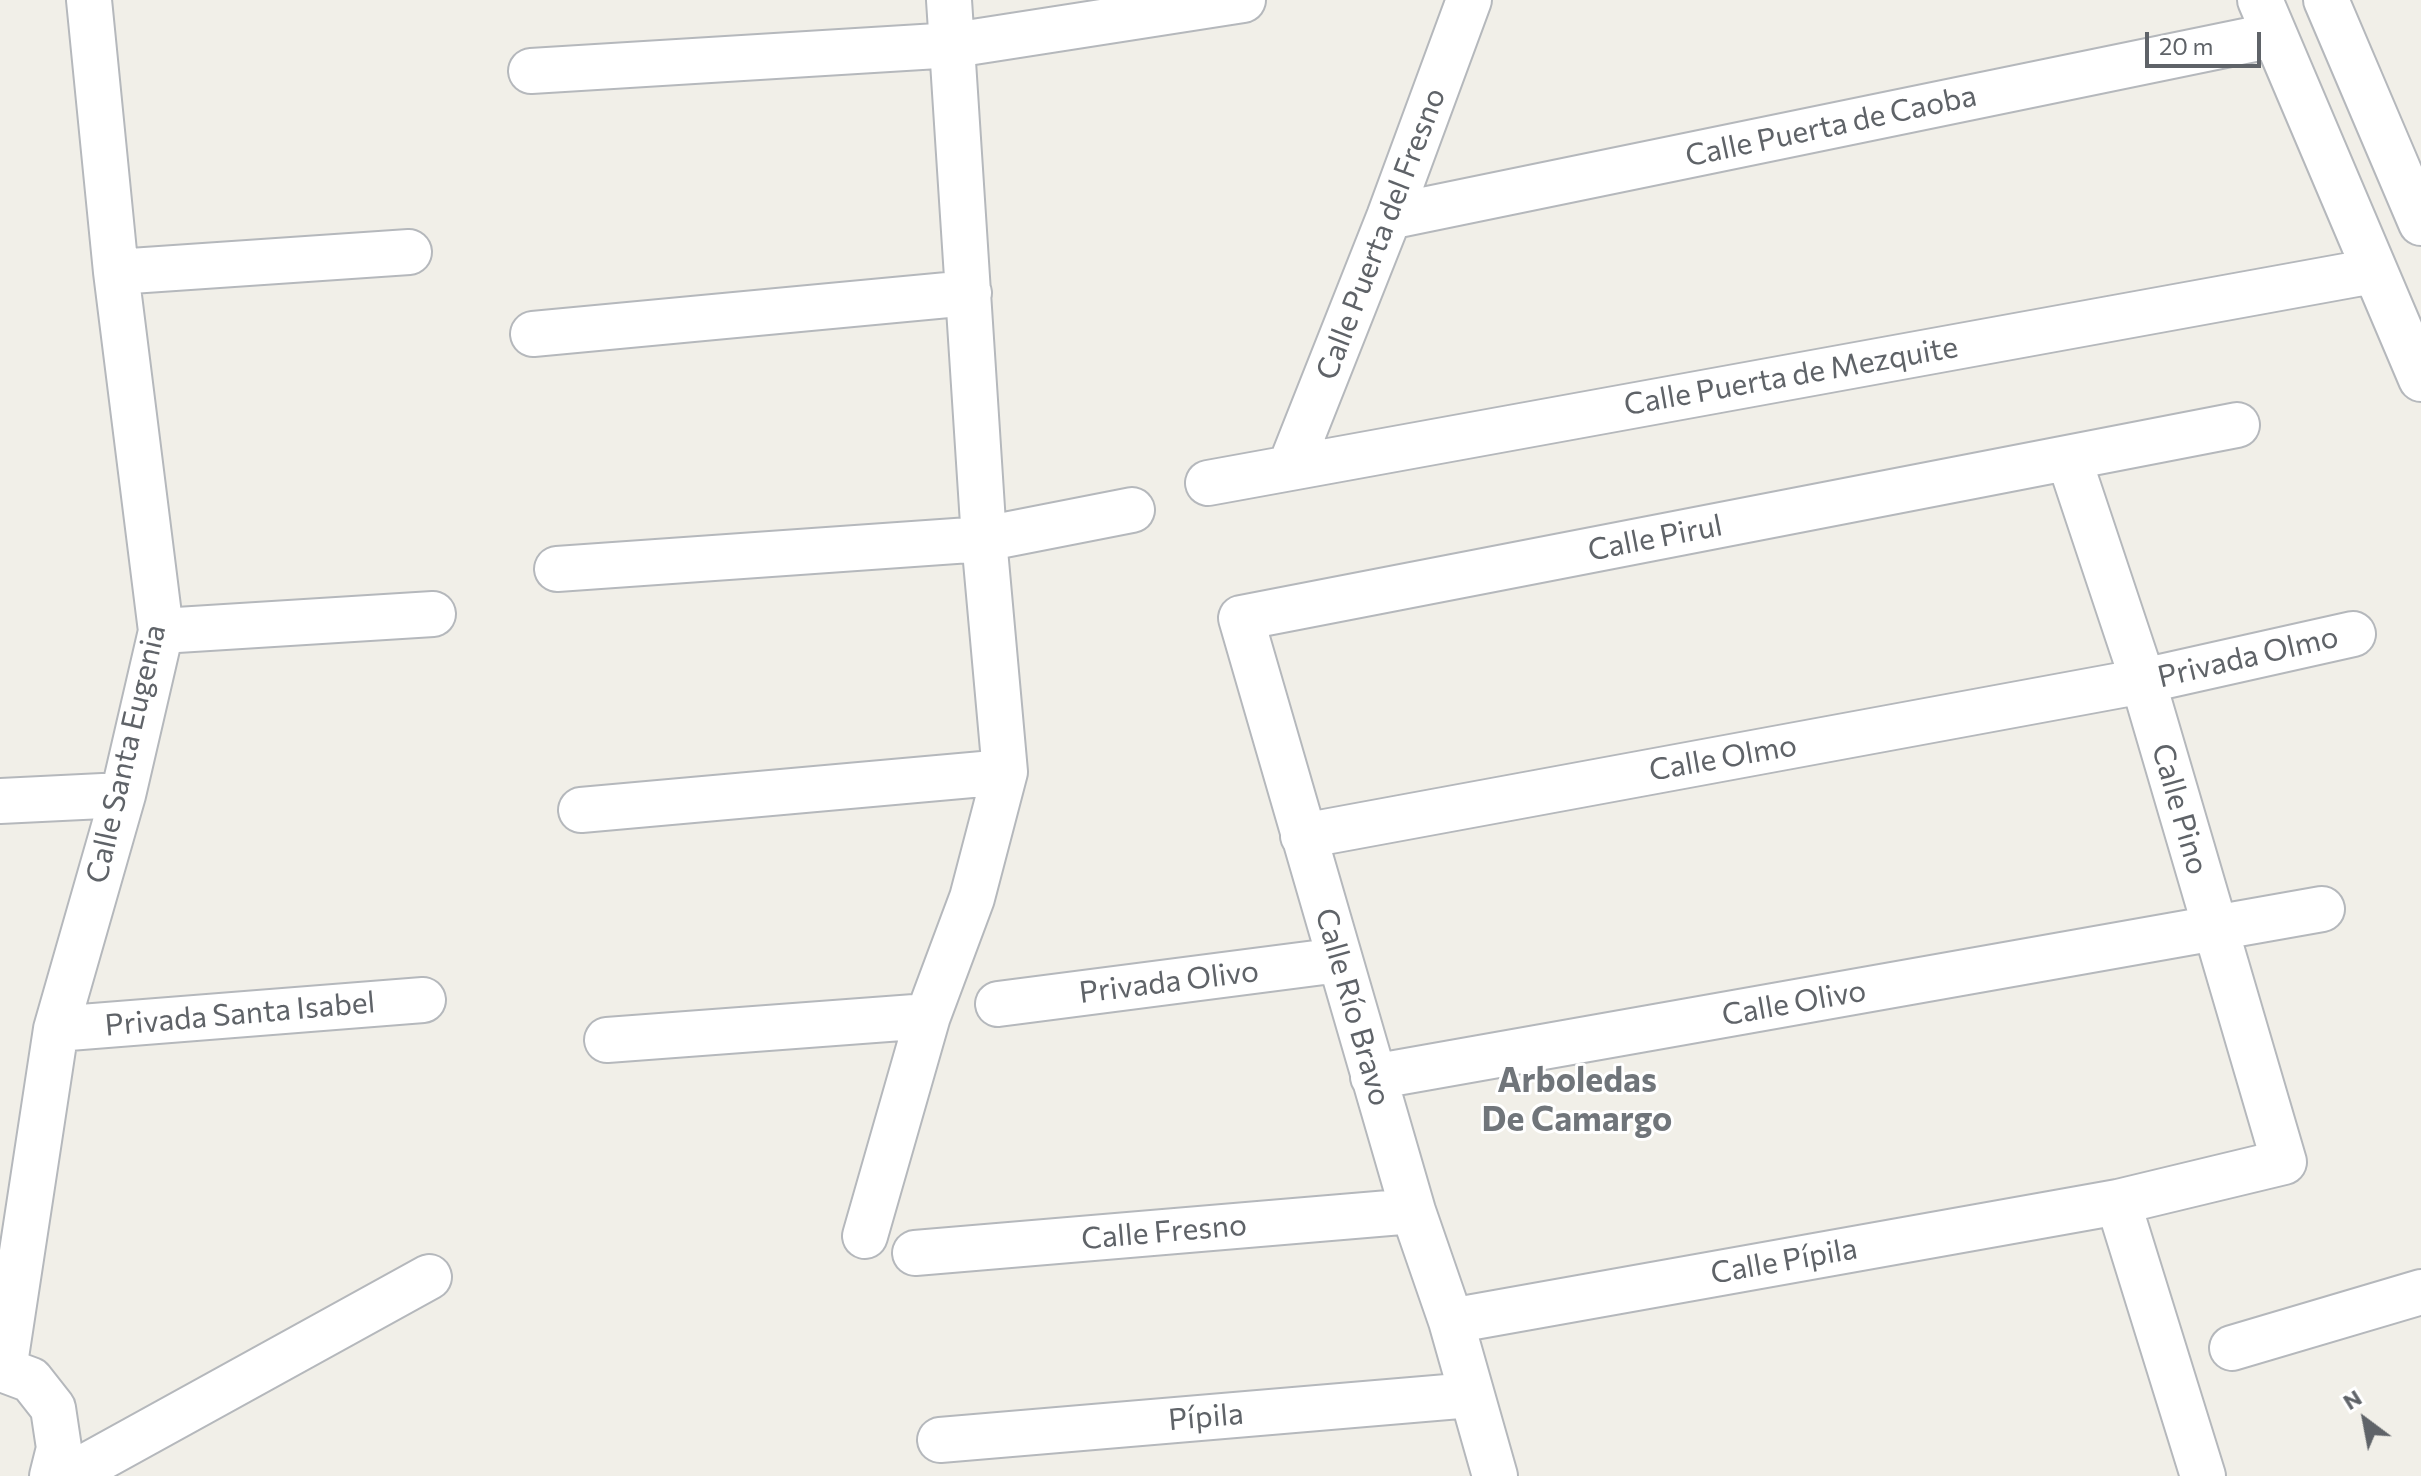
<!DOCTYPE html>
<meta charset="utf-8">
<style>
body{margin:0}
#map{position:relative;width:2421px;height:1476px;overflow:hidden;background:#f1efe8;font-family:Commissioner,sans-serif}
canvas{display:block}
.north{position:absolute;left:2325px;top:1380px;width:80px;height:80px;-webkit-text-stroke:6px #fff;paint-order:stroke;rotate:328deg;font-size:22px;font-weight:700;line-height:32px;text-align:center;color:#5f6368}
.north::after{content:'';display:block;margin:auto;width:28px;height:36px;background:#5f6368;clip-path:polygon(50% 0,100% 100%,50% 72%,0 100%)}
.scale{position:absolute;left:2145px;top:32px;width:116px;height:36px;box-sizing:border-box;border:4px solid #5f6368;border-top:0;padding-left:10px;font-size:24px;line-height:28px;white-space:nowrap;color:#5f6368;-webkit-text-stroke:6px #fff;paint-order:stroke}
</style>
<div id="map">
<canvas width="2421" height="1476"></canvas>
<div class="north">N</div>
<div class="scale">20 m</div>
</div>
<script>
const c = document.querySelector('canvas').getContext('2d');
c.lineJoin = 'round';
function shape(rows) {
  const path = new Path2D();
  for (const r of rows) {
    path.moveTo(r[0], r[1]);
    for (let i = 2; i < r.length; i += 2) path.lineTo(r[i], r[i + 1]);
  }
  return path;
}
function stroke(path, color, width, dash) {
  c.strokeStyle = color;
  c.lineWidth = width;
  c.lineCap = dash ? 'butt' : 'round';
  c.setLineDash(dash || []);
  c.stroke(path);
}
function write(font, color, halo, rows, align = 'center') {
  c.font = font + ' Commissioner,sans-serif';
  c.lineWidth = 6;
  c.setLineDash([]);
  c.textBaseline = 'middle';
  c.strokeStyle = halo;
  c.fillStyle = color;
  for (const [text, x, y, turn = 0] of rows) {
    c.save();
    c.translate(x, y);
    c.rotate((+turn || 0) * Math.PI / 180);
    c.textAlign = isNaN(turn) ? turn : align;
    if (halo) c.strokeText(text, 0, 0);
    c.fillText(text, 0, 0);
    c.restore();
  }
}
const minor = shape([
 [2260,0,2421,379],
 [2326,0,2421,223],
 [531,71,954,45,1243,0],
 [1389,217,2274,35],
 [116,272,409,252],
 [533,334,969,293],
 [1290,467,1389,217,1469,0],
 [1208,483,2373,271],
 [557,569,984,539,1132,510],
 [161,631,433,614],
 [0,801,123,795],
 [581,810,1005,772],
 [1303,836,2143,681,2353,634],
 [998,1004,1339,960],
 [56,1029,423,1000],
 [607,1040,928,1016],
 [1373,1077,2322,909],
 [2118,1202,2203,1476],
 [865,1236,928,1016,972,898,1005,772,984,539,949,0],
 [915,1253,1413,1211],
 [1451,1321,2118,1202,2284,1162,2143,681,2069,459],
 [2232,1348,2421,1292],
 [4,1370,56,1029,123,795,161,631,116,272,89,0],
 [4,1370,31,1380,53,1408,59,1448,52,1476],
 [940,1440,1471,1395],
 [68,1476,429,1277],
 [1495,1476,1451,1321,1413,1211,1241,618,2237,425]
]);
const streetNames = [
 ["Calle Puerta de Caoba",1831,126,-12],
 ["Calle Puerta del Fresno",1381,234,-69],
 ["Calle Puerta de Mezquite",1791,376,-10],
 ["Calle Pirul",1655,538,-11],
 ["Privada Olmo",2248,657,-13],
 ["Calle Santa Eugenia",126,754,-77],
 ["Calle Olmo",1723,758,-10],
 ["Calle Pino",2180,809,74],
 ["Privada Olivo",1169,982,-7],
 ["Calle Olivo",1794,1003,-10],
 ["Calle Río Bravo",1353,1007,74],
 ["Privada Santa Isabel",240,1014,-5],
 ["Calle Fresno",1164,1232,-5],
 ["Calle Pípila",1784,1261,-10],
 ["Pípila",1206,1417,-5]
];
const quarterNames = [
 ["Arboledas",1577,1081],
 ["De Camargo",1577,1120]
];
stroke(minor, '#b5b8bc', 48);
stroke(minor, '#fff', 44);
write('30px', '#5f6368', '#fff', streetNames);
write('bold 34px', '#70757a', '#fff', quarterNames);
</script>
